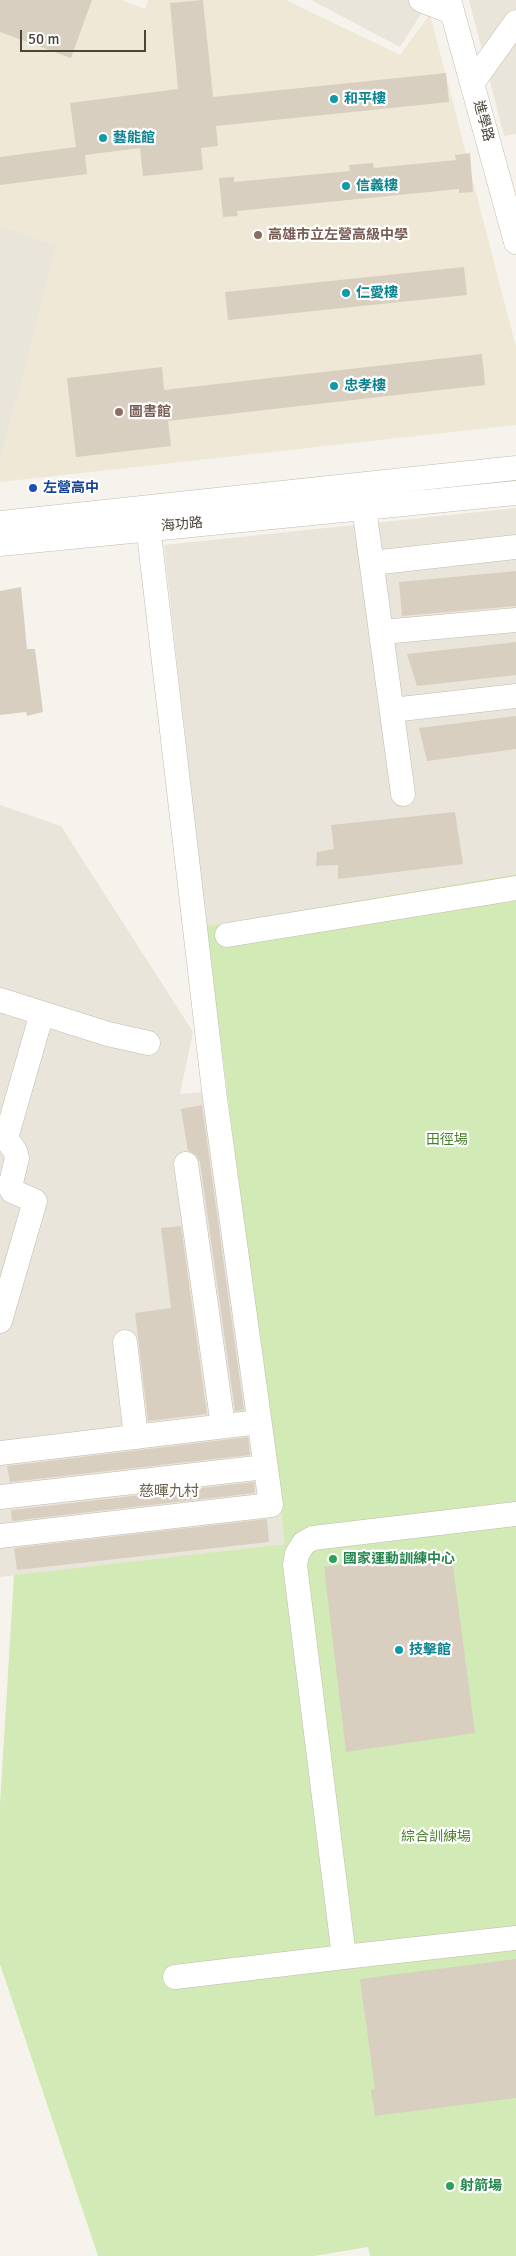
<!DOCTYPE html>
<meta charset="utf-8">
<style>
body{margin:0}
#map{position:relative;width:516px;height:2256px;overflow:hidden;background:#f6f3ec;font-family:Signika,sans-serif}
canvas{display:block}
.scale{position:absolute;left:20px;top:30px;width:126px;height:22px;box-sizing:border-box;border:2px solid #4b4439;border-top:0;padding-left:6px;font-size:15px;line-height:18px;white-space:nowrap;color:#4b4439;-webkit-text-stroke:4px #fff;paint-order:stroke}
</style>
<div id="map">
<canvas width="516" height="2256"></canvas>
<div class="scale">50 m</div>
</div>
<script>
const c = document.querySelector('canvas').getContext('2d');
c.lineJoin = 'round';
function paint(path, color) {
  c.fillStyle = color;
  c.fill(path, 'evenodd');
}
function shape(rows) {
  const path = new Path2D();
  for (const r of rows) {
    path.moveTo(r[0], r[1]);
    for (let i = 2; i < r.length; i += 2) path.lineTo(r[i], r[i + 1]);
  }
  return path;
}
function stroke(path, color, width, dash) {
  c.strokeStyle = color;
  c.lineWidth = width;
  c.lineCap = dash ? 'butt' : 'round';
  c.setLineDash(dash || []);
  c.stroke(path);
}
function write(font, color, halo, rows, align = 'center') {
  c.font = font + ' Signika,"Noto Sans TC",sans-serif';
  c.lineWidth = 4.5;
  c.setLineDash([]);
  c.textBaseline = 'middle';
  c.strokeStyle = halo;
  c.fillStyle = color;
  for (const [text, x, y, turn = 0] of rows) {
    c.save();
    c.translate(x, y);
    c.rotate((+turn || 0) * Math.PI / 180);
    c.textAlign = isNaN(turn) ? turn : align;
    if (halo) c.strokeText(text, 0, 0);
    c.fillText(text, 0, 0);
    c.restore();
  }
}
const residential = shape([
 [311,0,430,0,400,47],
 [469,0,516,0,516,134,504,136],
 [0,225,57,246,0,463],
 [516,508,516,874,206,926,164,545],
 [0,805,61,826,193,1032,180,1094,227,1090,285,1544,0,1577]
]);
const education = shape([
 [0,0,122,0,145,9,148,0,286,0,400,55,430,14,516,347,516,425,0,482,0,463,56,246,0,225]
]);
const green = shape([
 [516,874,516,2256,370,2256,368,2247,314,2256,98,2256,0,1964,0,1804,14,1575,285,1544,206,926]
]);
const building = shape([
 [0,0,92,0,71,58,0,32],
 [203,0,213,97,446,73,449,102,216,126,218,146,201,148,203,170,143,176,140,148,85,155,87,174,0,185,0,157,76,147,70,103,178,89,170,3],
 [470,153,473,192,459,193,459,189,237,211,238,216,223,217,219,178,234,177,234,182,350,171,349,165,373,163,374,168,456,160,455,155],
 [464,267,467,295,228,320,225,292],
 [482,354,485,385,168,421,171,446,76,457,67,378,162,367,164,390],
 [516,571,516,606,402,616,399,582],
 [21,587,27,649,35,649,43,712,27,716,26,712,0,715,0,591],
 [516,642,516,675,417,686,407,654],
 [516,716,516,749,427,761,419,728],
 [455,812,463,864,338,879,338,865,316,866,317,852,334,849,331,825],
 [202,1105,244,1410,235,1411,200,1162,196,1155,188,1151,181,1109],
 [181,1226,207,1414,148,1421,135,1313,171,1308,161,1228],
 [248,1437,250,1455,10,1482,7,1466],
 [254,1482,255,1493,12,1521,11,1510],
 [267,1519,269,1542,17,1570,14,1548],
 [451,1551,475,1733,346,1752,324,1567],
 [516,1959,516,2098,375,2116,371,2090,375,2089,360,1979]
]);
const minor = shape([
 [421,0,452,12],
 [449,0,516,242],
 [473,82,516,22],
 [362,493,403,794],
 [0,523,516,468],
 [0,544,516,493],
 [372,563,516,547],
 [382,632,516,620],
 [392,710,516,696],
 [227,935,516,888],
 [0,1000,108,1034,148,1043],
 [186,1164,223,1426],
 [0,1321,35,1201,12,1191,10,1187,17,1158,15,1151,6,1138,42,1013],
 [125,1342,136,1437],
 [0,1453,259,1422],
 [0,1497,265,1467],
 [516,1514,313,1538,304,1543,297,1554,295,1565,344,1957,516,1938],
 [0,1536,271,1505,214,1091,146,508],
 [175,1977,344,1957]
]);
const markers = [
 [334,99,5,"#0f9aa8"],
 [103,138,5,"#0f9aa8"],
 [346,186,5,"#0f9aa8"],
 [258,235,5,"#8d6e63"],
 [346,293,5,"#0f9aa8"],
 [334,386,5,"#0f9aa8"],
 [119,412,5,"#8d6e63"],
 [33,488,5,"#1a4fb4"],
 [333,1559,5,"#2e9e5b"],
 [399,1650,5,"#0f9aa8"],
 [450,2186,5,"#2e9e5b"]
];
const cultureNames = [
 ["和平樓",344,99],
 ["藝能館",113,138],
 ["信義樓",356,186],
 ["仁愛樓",356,293],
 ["忠孝樓",344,386],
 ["技擊館",409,1650]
];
const streetNames = [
 ["進學路",483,121,75],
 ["海功路",182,525,-5]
];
const educationNames = [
 ["高雄市立左營高級中學",268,235],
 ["圖書館",129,412]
];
const transitNames = [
 ["左營高中",43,488]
];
const parkNames = [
 ["田徑場",447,1140],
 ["綜合訓練場",436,1837]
];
const leisureNames = [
 ["國家運動訓練中心",343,1559],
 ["射箭場",460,2186]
];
const neighbourhoodNames = [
 ["慈暉九村",169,1492]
];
paint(residential, '#eae5da');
paint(education, '#efe8d6');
paint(green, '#d2eab5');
paint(building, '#d8cfc1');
stroke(minor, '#c2bbae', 25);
stroke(minor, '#fff', 24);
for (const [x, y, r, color] of markers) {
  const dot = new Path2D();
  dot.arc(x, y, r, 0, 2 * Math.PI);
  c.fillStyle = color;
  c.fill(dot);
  stroke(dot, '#fff', 2);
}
write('bold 14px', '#0d838f', '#fff', cultureNames, 'left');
write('14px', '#4b4439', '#fff', streetNames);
write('bold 14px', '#785e54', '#fff', educationNames, 'left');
write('bold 14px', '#164399', '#fff', transitNames, 'left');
write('14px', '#4a7f2a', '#fff', parkNames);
write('bold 14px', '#27864d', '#fff', leisureNames, 'left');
write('15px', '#6e6250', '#fff', neighbourhoodNames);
</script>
